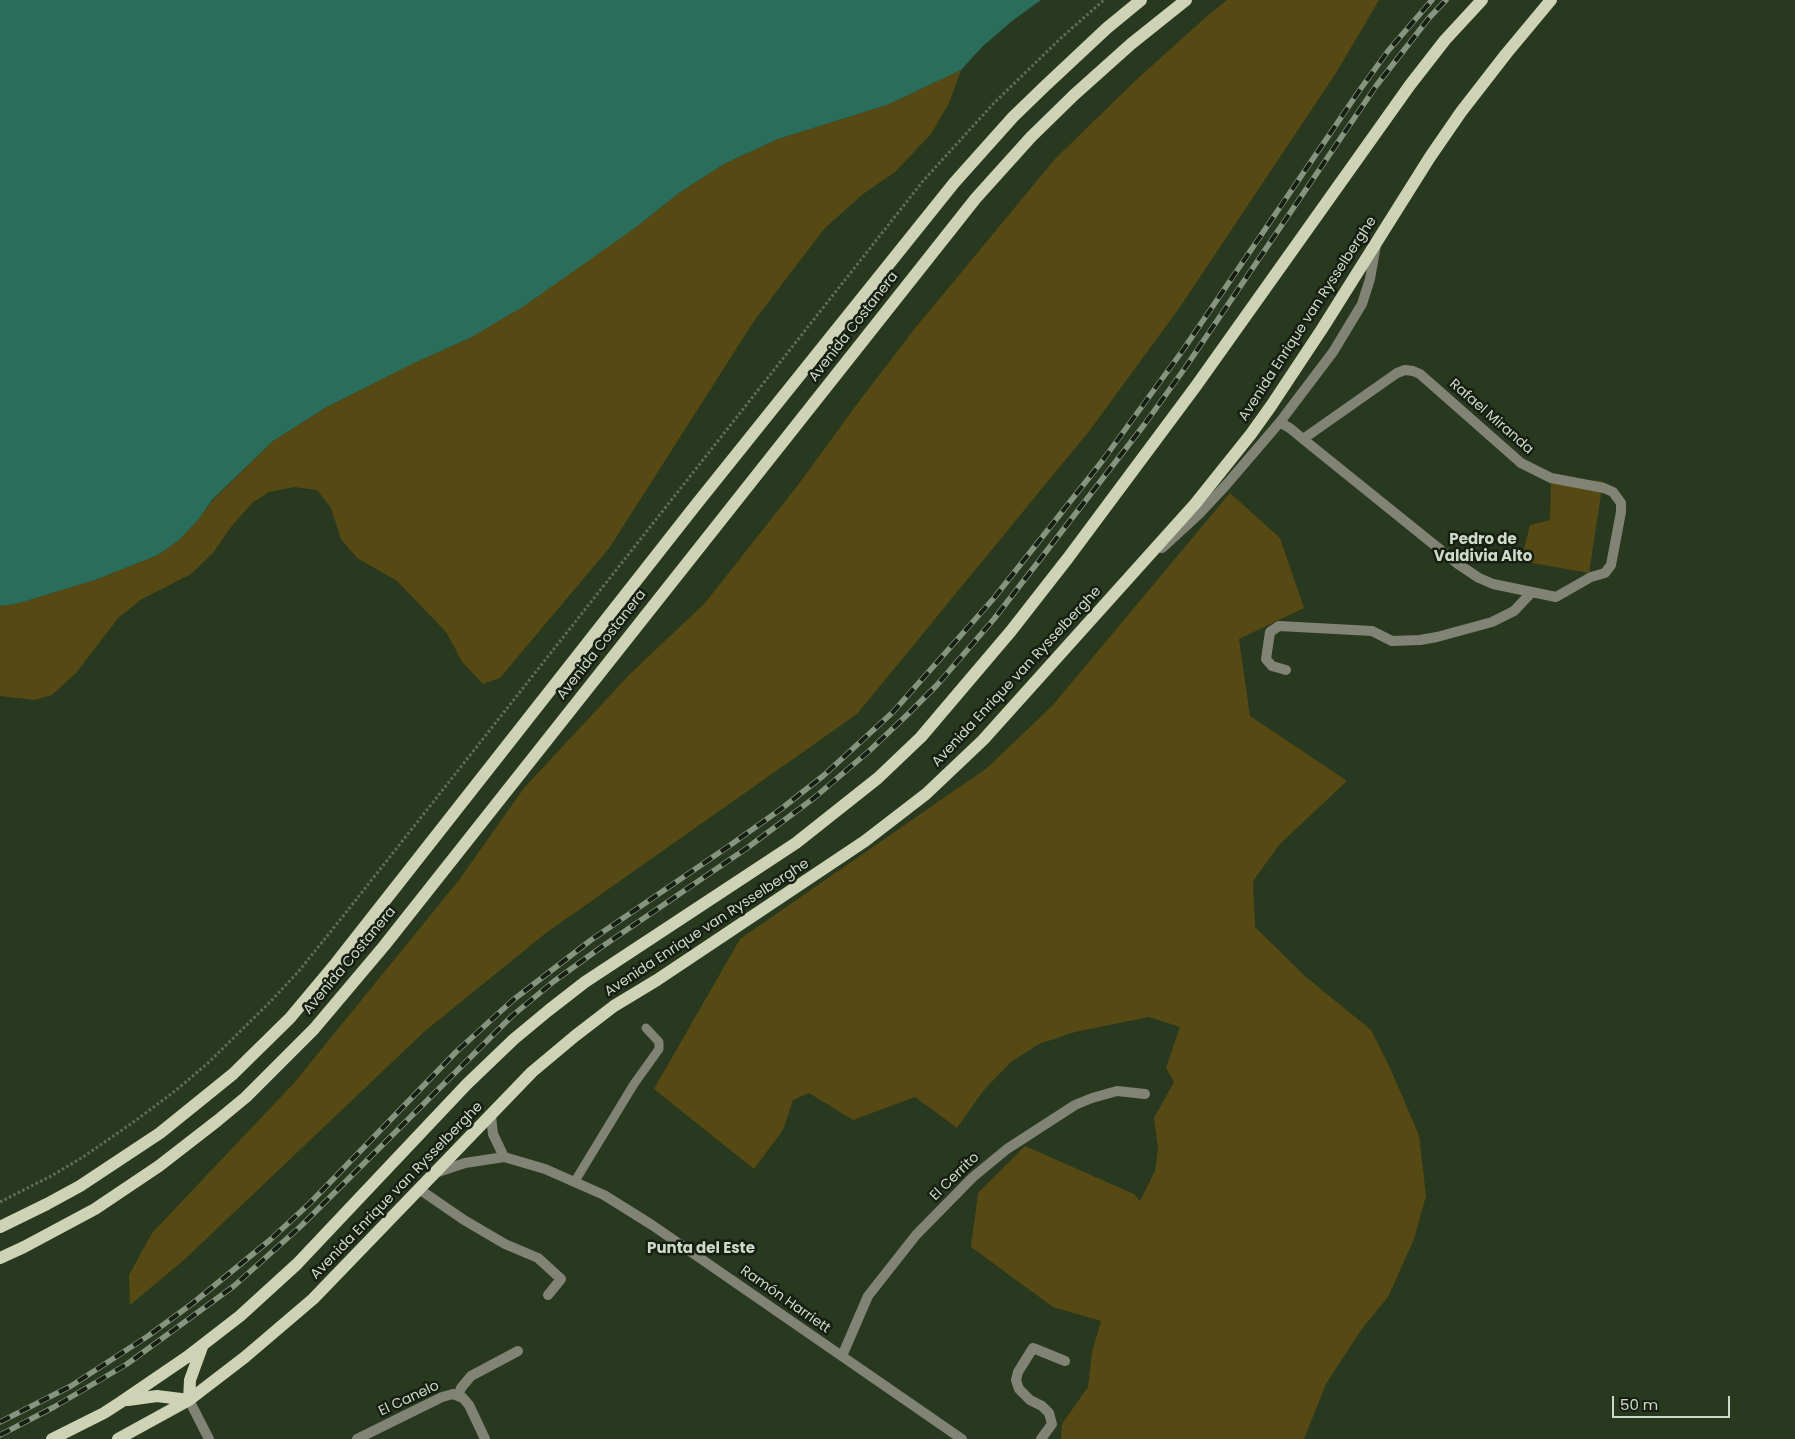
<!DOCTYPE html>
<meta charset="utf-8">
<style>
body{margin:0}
#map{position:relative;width:1795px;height:1439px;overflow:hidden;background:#29391f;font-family:Poppins,sans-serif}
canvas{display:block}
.scale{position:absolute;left:1612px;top:1396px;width:118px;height:22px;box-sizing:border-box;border:2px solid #cfd9c9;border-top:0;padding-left:6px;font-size:15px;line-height:18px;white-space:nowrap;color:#cfd9c9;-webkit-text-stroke:4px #171e12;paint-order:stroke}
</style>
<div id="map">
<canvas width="1795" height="1439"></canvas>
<div class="scale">50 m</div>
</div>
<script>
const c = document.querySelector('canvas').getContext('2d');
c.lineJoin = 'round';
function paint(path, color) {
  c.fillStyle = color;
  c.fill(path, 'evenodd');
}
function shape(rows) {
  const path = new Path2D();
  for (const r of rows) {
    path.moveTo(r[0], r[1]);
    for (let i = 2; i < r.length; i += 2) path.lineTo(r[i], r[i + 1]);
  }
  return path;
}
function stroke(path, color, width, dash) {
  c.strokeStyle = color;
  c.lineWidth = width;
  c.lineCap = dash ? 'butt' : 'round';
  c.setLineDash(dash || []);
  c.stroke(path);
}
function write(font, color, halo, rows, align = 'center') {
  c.font = font + ' Poppins,sans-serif';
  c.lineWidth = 5;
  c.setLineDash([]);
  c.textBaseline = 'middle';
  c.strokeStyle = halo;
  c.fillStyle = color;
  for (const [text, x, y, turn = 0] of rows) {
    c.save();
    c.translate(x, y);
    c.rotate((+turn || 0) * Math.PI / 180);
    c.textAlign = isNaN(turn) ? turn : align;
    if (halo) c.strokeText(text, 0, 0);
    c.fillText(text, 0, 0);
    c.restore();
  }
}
const green = shape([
 [1227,0,1379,0,1336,73,1180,307,1090,430,857,714,546,933,425,1031,184,1260,130,1305,129,1275,152,1233,294,1083,459,880,524,788,630,674,705,603,798,485,860,400,916,327,1055,159,1136,80,1206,17],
 [961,70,949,103,931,134,895,172,863,194,824,229,754,321,610,547,500,678,483,684,463,663,446,632,397,581,357,558,341,539,331,508,317,490,294,487,269,492,252,503,231,527,213,553,191,574,142,599,119,617,76,673,52,695,35,700,0,696,0,606,16,604,95,580,158,555,178,541,199,519,212,501,273,441,325,408,412,364,470,338,635,228,679,193,724,164,778,139,887,105],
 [1551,478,1603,481,1589,573,1521,561,1530,525,1550,520],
 [1230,493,1280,538,1304,608,1239,639,1250,716,1347,781,1280,844,1253,881,1255,927,1306,977,1371,1030,1390,1068,1419,1135,1426,1196,1414,1239,1388,1297,1361,1330,1326,1384,1304,1439,1061,1439,1062,1424,1088,1387,1092,1352,1101,1321,1053,1307,971,1247,978,1193,1025,1146,1134,1194,1140,1201,1155,1171,1158,1149,1154,1118,1174,1082,1166,1068,1180,1027,1149,1017,1075,1032,1039,1044,1011,1062,983,1091,957,1128,915,1097,853,1120,809,1093,793,1100,783,1130,754,1169,654,1089,740,939,987,768,1052,706]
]);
const water = shape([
 [0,0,1041,0,1012,21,982,47,961,70,887,105,778,139,724,164,679,193,635,228,524,306,470,338,412,364,325,408,273,441,212,500,199,519,178,541,158,555,95,580,16,604,0,606]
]);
const path = shape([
 [0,1202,53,1175,83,1157,135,1121,175,1091,208,1063,269,1003,298,972,344,915,923,181,994,103,1062,37,1104,0]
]);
const service = shape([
 [575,1181,634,1084,659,1049,659,1042,646,1028]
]);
const minor = shape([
 [1280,422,1291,429,1303,439,1458,564,1479,578,1493,584,1556,597,1591,577,1605,573,1611,565,1621,512,1621,503,1613,492,1604,488,1551,478,1521,463,1420,374,1413,371,1405,370,1397,373,1303,439],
 [1162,548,1199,514,1226,485,1280,422,1333,352,1362,304,1370,279,1376,245],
 [1286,670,1272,666,1266,659,1270,632,1279,626,1372,631,1392,641,1420,640,1437,637,1492,622,1514,611,1531,593],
 [491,1116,493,1134,504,1157],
 [435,1173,465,1163,504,1157,545,1169,604,1195,652,1225,962,1439],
 [419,1189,464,1220,505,1244,538,1258,561,1279,548,1295],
 [842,1356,868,1296,916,1235,973,1177,1007,1149,1075,1105,1092,1098,1117,1091,1145,1094],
 [458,1396,461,1388,471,1376,518,1351],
 [189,1400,209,1439],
 [357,1439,442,1397,453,1394,463,1398,469,1405,485,1439],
 [1041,1439,1052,1424,1049,1413,1042,1406,1030,1400,1019,1389,1016,1380,1018,1372,1033,1348,1065,1361]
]);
const primary = shape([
 [0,1227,47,1204,80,1186,160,1133,233,1074,290,1018,336,963,695,506,954,183,1013,117,1044,87,1107,28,1141,0],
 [0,1258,24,1247,95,1209,159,1166,217,1121,246,1097,314,1029,384,946,976,198,1031,137,1074,95,1131,44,1186,0],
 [128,1400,157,1396,189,1400],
 [189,1400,190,1380,202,1347],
 [52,1439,104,1413,121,1402,187,1357,240,1316,297,1264,467,1084,514,1039,549,1010,585,982,796,843,878,778,921,737,1011,631,1068,558,1196,386,1410,85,1445,40,1482,0],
 [118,1439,189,1400,245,1357,313,1299,532,1072,575,1036,614,1006,657,980,865,841,926,794,983,740,1195,504,1251,434,1271,406,1322,329,1430,157,1461,112,1506,54,1551,0]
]);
const rail = shape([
 [0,1422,71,1386,148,1336,193,1303,270,1240,310,1203,456,1052,513,1000,591,940,729,846,781,809,823,776,893,712,994,598,1103,460,1183,350,1359,91,1388,51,1432,0],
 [0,1435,54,1407,127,1364,234,1286,301,1226,512,1016,553,982,600,948,747,848,814,798,868,752,907,715,937,685,994,619,1144,425,1185,368,1376,86,1429,18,1446,0]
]);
const streetNames = [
 ["Avenida Enrique van Rysselberghe",1308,319,-57],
 ["Avenida Costanera",854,327,-52],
 ["Rafael Miranda",1491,417,41],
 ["Avenida Costanera",602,645,-52],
 ["Avenida Enrique van Rysselberghe",1017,677,-47],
 ["Avenida Enrique van Rysselberghe",707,928,-33],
 ["Avenida Costanera",350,961,-50],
 ["El Cerrito",955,1177,-44],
 ["Avenida Enrique van Rysselberghe",397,1191,-46],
 ["Ramón Harriett",785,1300,35],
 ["El Canelo",409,1399,-25]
];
const neighbourhoodNames = [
 ["Pedro de",1483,540],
 ["Valdivia Alto",1483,557],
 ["Punta del Este",701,1249]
];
paint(green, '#564913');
paint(water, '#2b6d5b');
stroke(path, '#606e57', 3, [2.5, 2.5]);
stroke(service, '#818375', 9);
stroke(minor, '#818375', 10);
stroke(primary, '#ced3b5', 12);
stroke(rail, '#87947f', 5.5);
stroke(rail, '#171e12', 4, [11]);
write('14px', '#cfd9c9', '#171e12', streetNames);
write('bold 15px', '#cfd9c9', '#171e12', neighbourhoodNames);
</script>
